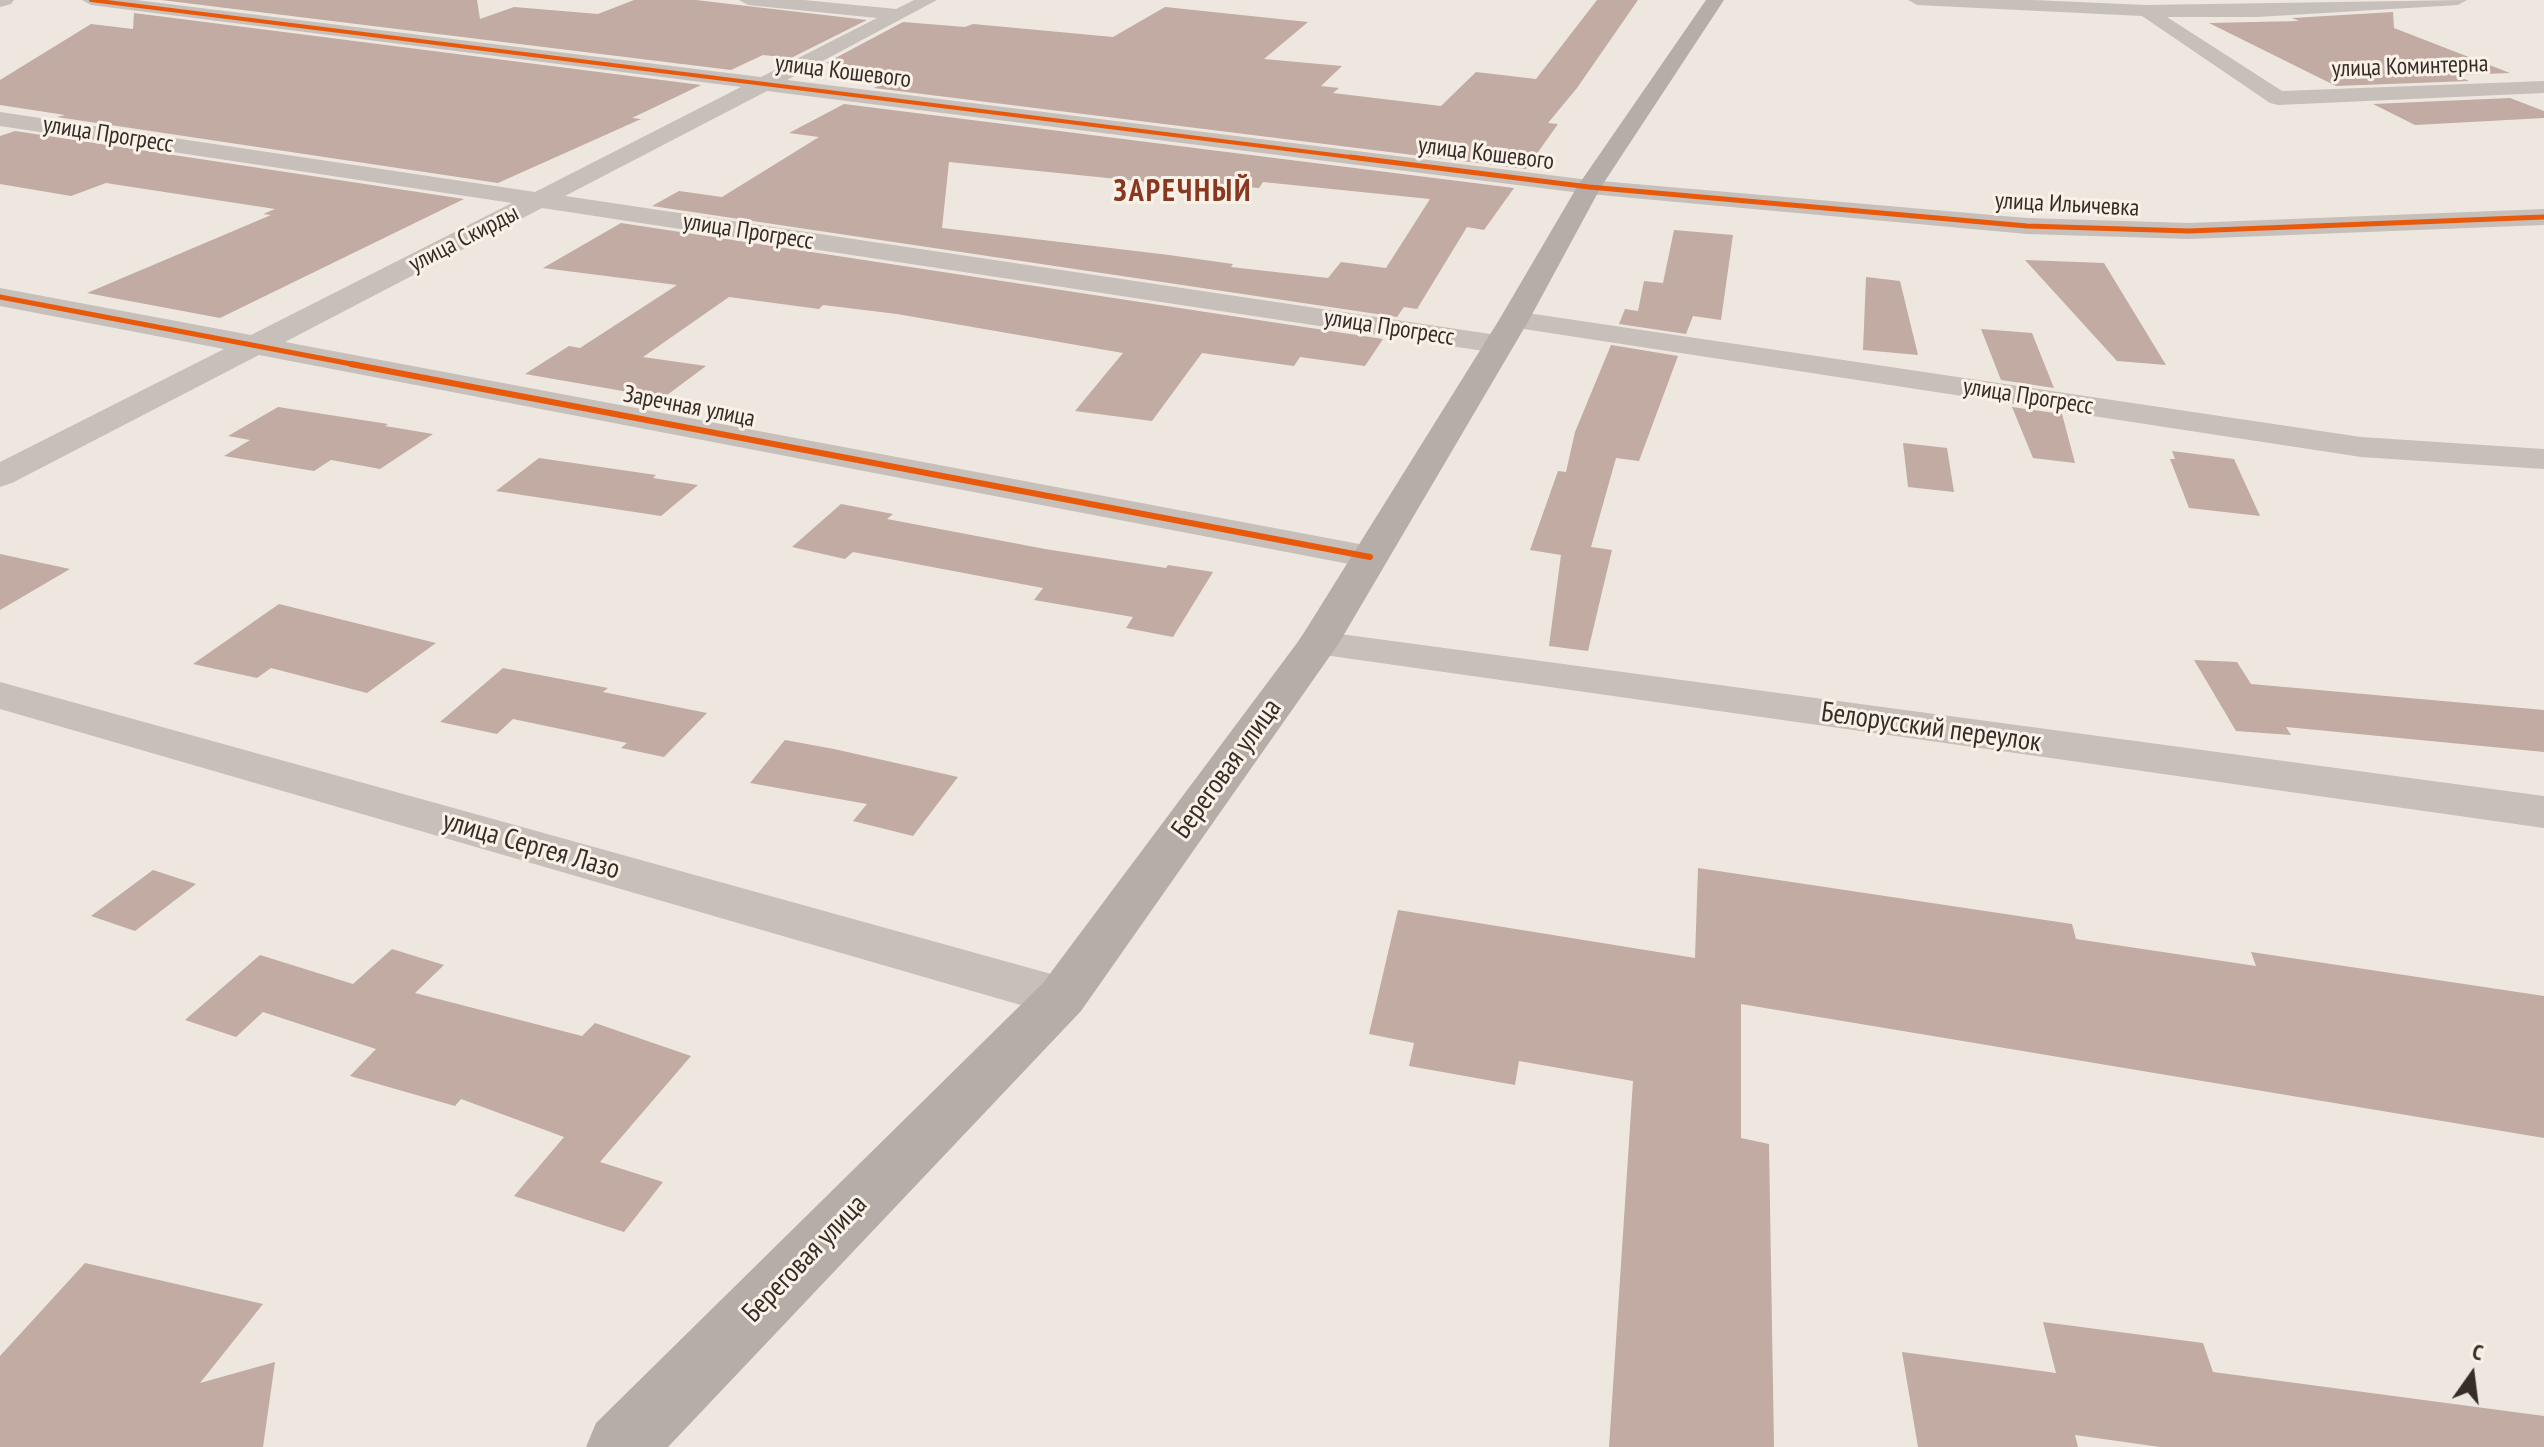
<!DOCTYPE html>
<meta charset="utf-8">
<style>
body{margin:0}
#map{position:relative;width:2544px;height:1447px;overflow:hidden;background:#ede7e0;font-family:"PT Sans Narrow",sans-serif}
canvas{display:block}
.north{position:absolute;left:2432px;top:1335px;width:80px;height:80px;-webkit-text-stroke:6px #faf2e8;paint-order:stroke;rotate:14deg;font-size:22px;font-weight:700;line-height:32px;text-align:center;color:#372d28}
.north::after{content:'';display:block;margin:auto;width:28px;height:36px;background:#372d28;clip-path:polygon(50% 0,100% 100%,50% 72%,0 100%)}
</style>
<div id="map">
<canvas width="2544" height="1447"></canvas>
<div class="north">С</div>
</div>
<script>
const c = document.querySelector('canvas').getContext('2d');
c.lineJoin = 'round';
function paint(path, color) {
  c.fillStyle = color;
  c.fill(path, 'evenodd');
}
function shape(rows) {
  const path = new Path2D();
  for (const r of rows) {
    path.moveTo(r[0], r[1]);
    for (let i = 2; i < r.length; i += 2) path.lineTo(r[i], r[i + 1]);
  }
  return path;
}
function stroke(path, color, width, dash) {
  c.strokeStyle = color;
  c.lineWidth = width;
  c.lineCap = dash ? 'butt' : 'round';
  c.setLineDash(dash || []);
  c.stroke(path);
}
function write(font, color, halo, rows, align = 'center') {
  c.font = font + ' "PT Sans Narrow",sans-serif';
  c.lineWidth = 6;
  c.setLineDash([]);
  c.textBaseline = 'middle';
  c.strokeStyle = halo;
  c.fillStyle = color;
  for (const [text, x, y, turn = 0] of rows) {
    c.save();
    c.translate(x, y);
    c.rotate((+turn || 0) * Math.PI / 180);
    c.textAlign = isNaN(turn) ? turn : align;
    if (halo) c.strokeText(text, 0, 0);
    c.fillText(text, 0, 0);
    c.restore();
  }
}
const building = shape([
 [161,0,477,0,480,19,514,7,598,14,634,0,696,0,867,20,791,58,763,55,731,70],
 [1597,0,1638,0,1577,88,1548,123,1558,124,1526,169,874,88,902,73,826,63,903,22,965,27,973,24,1113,37,1165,7,1308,22,1264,59,1342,66,1321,86,1339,88,1333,93,1441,106,1476,72,1536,79],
 [2393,12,2394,28,2510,73,2455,75,2469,81,2336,86,2209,23,2299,21,2292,18],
 [134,13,701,85,632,118,641,119,498,183,57,117,65,115,0,105,0,80,91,24,133,29],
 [2510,98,2544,111,2544,118,2415,125,2373,104],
 [844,104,1514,188,1484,230,1467,227,1417,309,1404,307,1397,317,652,206,679,191,722,197,819,137,789,133],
 [949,162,1187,186,1191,182,1259,188,1263,182,1430,199,1386,268,1341,262,1328,278,1231,267,1233,264,1169,255,942,228],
 [15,131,464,199,220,318,87,293,271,215,263,214,275,209,106,183,71,196,0,184,0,136],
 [621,223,1383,339,1365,366,1300,357,1294,366,1202,353,1152,421,1075,411,1123,353,897,314,823,305,819,309,729,297,643,357,706,366,663,398,525,374,569,346,580,348,677,285,543,268],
 [1674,230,1733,235,1721,320,1693,316,1686,334,1619,324,1625,309,1638,311,1644,281,1663,283],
 [2025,260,2104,263,2166,365,2117,361],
 [1866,277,1900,281,1918,355,1863,350],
 [1981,329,2032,333,2054,388,2001,380],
 [1611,345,1678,356,1639,461,1616,458,1591,547,1612,550,1588,651,1549,646,1561,555,1530,550,1558,471,1566,472,1575,432],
 [278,407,388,424,385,426,433,434,380,469,331,460,314,471,224,456,250,440,228,436],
 [2012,407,2062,414,2075,463,2033,458],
 [1903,443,1947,448,1954,492,1908,487],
 [2172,451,2234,459,2260,516,2189,508,2170,459,2175,459],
 [539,458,656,475,653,478,698,485,661,516,496,491],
 [841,504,893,514,887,519,1045,549,1166,568,1168,565,1213,572,1173,637,1126,628,1133,617,1034,600,1043,588,853,552,845,559,792,547],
 [0,554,70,569,0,610],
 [279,604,436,643,367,693,271,668,257,678,193,664],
 [2194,660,2237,662,2251,684,2544,710,2544,752,2286,727,2291,735,2236,731],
 [503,668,608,688,603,692,707,713,664,757,621,748,627,743,513,719,497,734,440,722],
 [785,740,834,749,958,777,913,836,853,821,867,804,750,783],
 [1698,868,2072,924,2076,939,2256,966,2251,952,2544,996,2544,1138,1741,1004,1741,1138,1769,1144,1774,1447,1609,1447,1633,1081,1519,1061,1515,1085,1409,1066,1414,1043,1369,1034,1398,910,1695,958],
 [153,870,196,884,135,931,91,916],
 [392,949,444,965,415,993,582,1036,595,1023,691,1056,600,1162,663,1182,624,1232,514,1196,564,1137,461,1099,455,1106,350,1076,376,1049,263,1012,236,1037,185,1020,260,955,353,984],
 [85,1263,263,1304,200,1383,275,1362,263,1447,0,1447,0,1356],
 [2043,1322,2203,1343,2213,1372,2544,1416,2544,1447,2160,1447,2075,1435,2078,1447,1918,1447,1902,1352,2056,1373]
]);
const minor = shape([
 [0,0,14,0,11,4,0,7,0,0],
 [82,0,136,0,761,77,877,18,748,5,739,0,804,0,896,9,914,0,937,0,787,80,1589,180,2027,218,2189,223,2544,209,2544,225,2189,239,2027,234,1589,194,767,91,565,196,1497,335,1508,338,1512,344,1508,350,1497,353,542,208,285,342,1370,546,1383,549,1389,557,1383,565,1370,568,259,355,12,483,0,487,0,462,224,349,0,306,0,288,251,335,512,203,0,126,0,112,535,192,741,87,91,5,82,0],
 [1908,0,2033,0,2146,5,2467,0,2458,5,2257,17,2167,17,2282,91,2544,81,2544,93,2278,105,2270,103,2142,16,1917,5,1908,0],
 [1514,311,2361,437,2544,449,2544,469,2361,457,1504,326,1499,320,1504,314,1514,311],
 [1318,631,2544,796,2544,828,1303,652,1297,643,1303,634,1318,631],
 [0,682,1062,977,1081,983,1089,997,1081,1011,1062,1017,0,709,0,682]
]);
const major = shape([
 [1706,0,1724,0,1601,187,1529,320,1339,643,1081,1011,668,1447,586,1447,596,1423,1043,983,1300,639,1499,320,1577,187,1706,0]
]);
const cyclewayFar2 = shape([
 [91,0,1366,159]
]);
const cyclewayFar1 = shape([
 [1350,157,1589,187,2027,226,2189,231,2544,217],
 [0,297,362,366]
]);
const cycleway = shape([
 [351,364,1370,557]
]);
const farStreetnames = [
 ["улица Коминтерна",2410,67,-2],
 ["улица Кошевого",843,72,7],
 ["улица Прогресс",108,135,9],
 ["улица Кошевого",1486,154,7],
 ["улица Ильичевка",2067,205,3],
 ["улица Прогресс",748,232,9],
 ["улица Скирды",464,239,-27],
 ["улица Прогресс",1389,328,9],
 ["улица Прогресс",2028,397,9],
 ["Заречная улица",689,407,11]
];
const streetNames = [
 ["Белорусский переулок",1931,728,8],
 ["Береговая улица",1227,769,-54],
 ["улица Сергея Лазо",531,846,16],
 ["Береговая улица",805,1259,-46]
];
const farDistrictnames = [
 ["ЗАРЕЧНЫЙ",1183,192]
];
paint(building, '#c1aba2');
paint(minor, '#c6bfba');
paint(major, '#b5ada8');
stroke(cyclewayFar2, '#e8590c', 4);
stroke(cyclewayFar1, '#e8590c', 5);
stroke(cycleway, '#e8590c', 6);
write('24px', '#372d28', '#faf2e8', farStreetnames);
write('28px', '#372d28', '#faf2e8', streetNames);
c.letterSpacing = '2px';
write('bold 30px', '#88381f', '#faf2e8', farDistrictnames);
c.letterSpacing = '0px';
</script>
